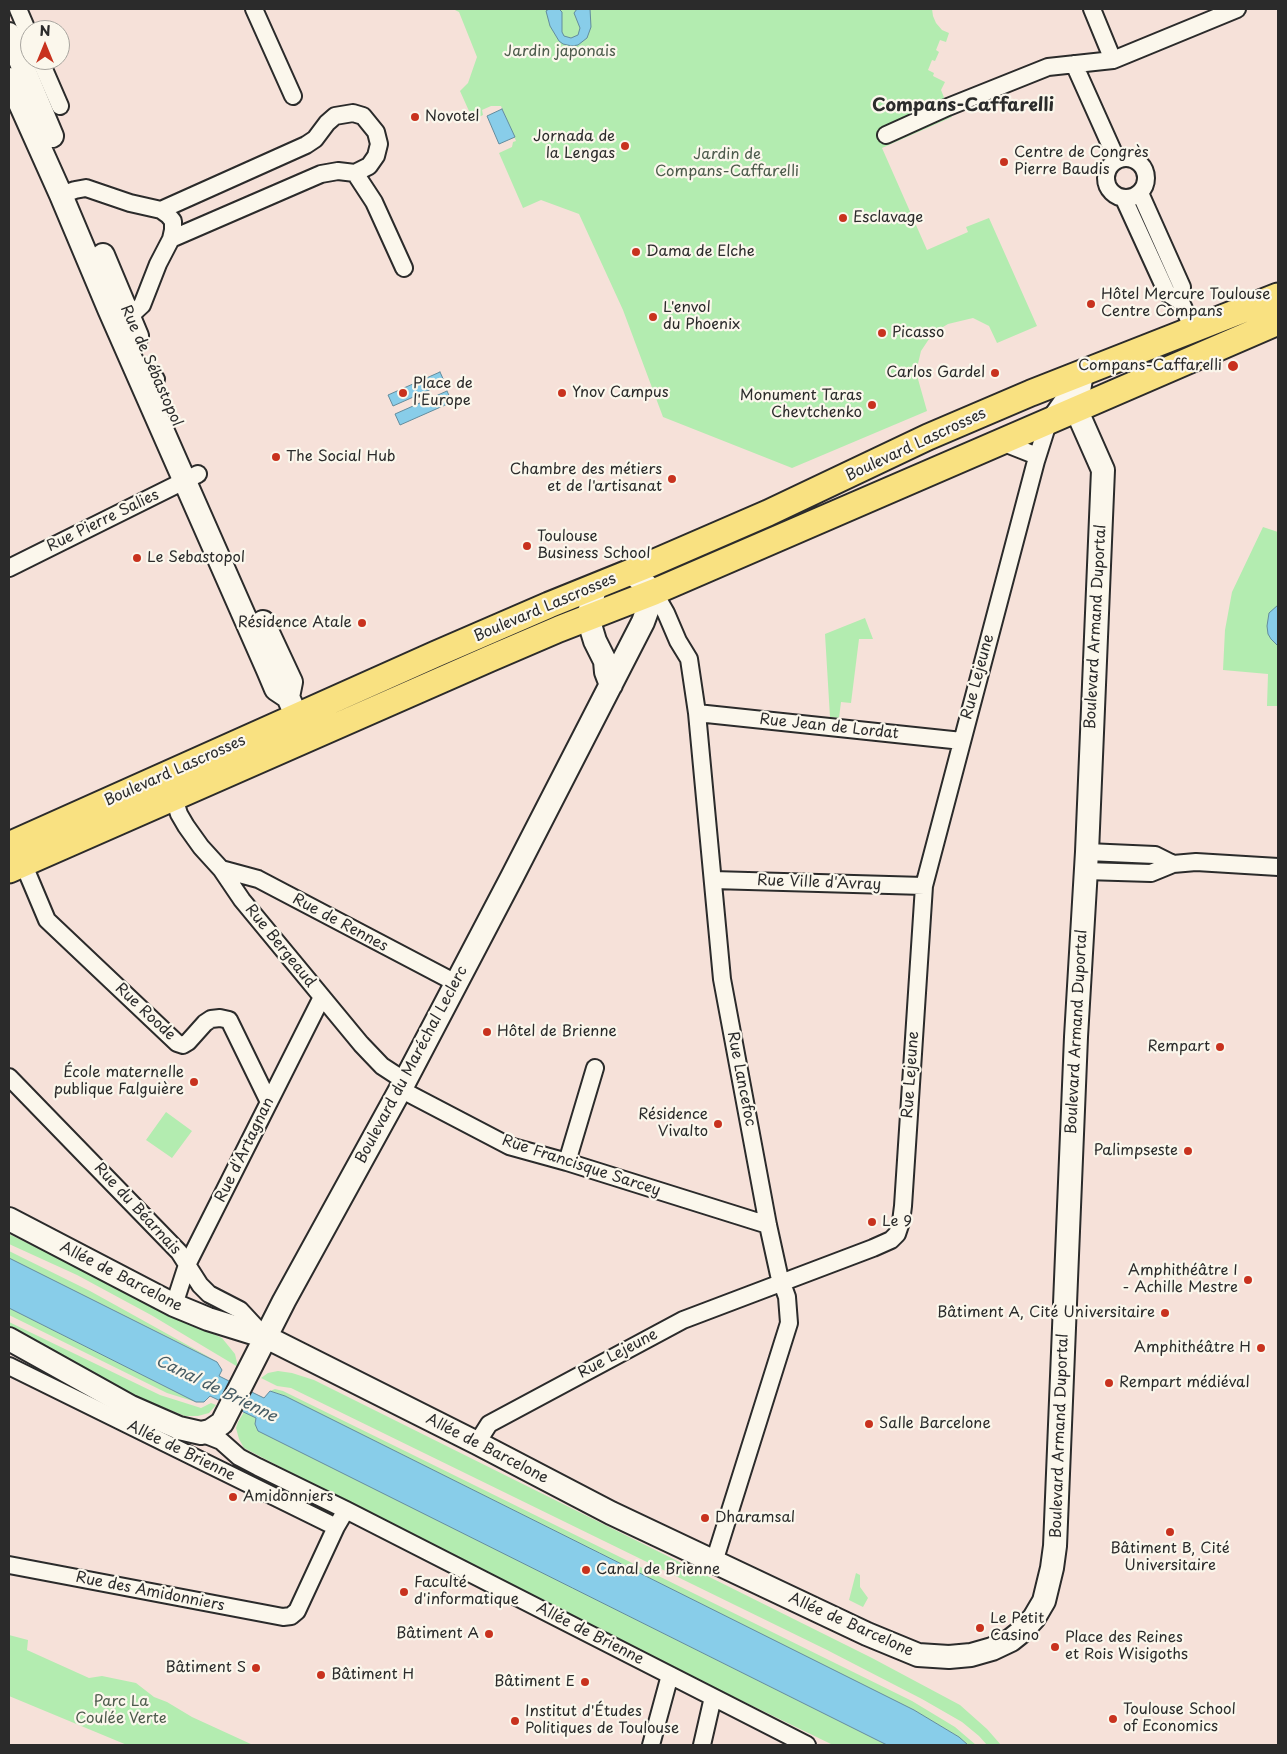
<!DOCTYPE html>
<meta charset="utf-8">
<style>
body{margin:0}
#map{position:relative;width:1287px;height:1754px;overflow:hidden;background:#f6e1d9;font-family:"Playpen Sans",sans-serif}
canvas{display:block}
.frame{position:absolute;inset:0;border:10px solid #2b2b2b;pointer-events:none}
.north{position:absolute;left:20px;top:20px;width:50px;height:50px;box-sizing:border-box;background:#fbf7ec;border:1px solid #a8a59f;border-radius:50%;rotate:0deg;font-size:14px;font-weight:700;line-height:20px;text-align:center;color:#2b2b2b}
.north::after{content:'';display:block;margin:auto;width:18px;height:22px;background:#c8321e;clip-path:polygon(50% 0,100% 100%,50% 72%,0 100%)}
</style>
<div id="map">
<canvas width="1287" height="1754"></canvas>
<div class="frame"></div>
<div class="north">N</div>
</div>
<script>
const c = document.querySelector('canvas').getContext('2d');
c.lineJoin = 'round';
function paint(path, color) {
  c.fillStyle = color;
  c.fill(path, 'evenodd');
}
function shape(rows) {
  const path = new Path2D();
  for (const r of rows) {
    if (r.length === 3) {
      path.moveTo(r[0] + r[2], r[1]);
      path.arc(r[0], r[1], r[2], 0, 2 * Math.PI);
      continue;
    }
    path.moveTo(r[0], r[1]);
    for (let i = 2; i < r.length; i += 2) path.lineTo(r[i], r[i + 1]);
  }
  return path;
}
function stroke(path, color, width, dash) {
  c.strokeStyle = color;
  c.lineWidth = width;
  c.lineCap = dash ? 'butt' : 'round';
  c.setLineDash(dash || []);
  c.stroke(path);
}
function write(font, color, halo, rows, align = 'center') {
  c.font = font + ' "Playpen Sans",sans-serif';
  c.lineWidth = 4.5;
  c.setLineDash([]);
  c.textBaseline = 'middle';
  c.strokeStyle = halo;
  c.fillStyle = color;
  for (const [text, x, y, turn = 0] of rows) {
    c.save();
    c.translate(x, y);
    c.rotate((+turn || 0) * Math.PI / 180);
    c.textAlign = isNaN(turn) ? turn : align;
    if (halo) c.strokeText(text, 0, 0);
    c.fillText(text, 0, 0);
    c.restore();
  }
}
const green = shape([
 [453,9,932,9,933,16,936,23,942,30,949,33,946,42,940,40,936,50,939,52,935,61,932,60,928,70,934,73,933,76,945,82,941,90,952,117,882,148,927,250,968,232,966,227,989,218,1037,326,997,343,989,326,973,318,948,324,933,333,921,351,916,372,927,411,792,468,663,417,623,310,579,214,541,200,523,208,499,153,512,147,513,142,516,141,501,106,491,106,482,110,483,115,473,120,460,91,468,83,477,57,459,12],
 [1263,527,1278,532,1278,706,1267,706,1268,674,1223,670,1225,630,1232,592],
 [865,618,873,639,859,639,851,703,841,702,839,718,830,717,825,634],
 [166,1112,192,1131,172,1158,146,1140],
 [9,1234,222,1338,235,1354,238,1367,151,1315,77,1275,9,1244],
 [9,1251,90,1291,218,1362,9,1258],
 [9,1308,196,1402,167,1393,9,1315],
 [9,1322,160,1395,201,1408,211,1403,216,1405,209,1413,198,1416,185,1416,129,1394,9,1333],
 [278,1371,292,1373,314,1380,872,1658,960,1705,987,1729,1001,1745,987,1745,979,1736,962,1722,922,1699,827,1650,291,1388,277,1386,261,1378,268,1373],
 [275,1389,283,1391,405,1451,912,1701,955,1727,976,1745,968,1745,959,1737,914,1710,285,1396,270,1391],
 [244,1412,256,1418,255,1424,258,1431,887,1745,833,1745,701,1681,347,1502,244,1448,239,1439,236,1428,238,1422],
 [856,1573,860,1575,860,1587,868,1598,863,1607,849,1600],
 [9,1635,28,1640,27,1650,89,1678,102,1676,136,1683,154,1697,167,1702,192,1717,253,1745,127,1745,9,1696]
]);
const water = shape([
 [549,9,562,9,560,10,562,12,562,32,564,36,571,38,578,35,580,28,574,13,577,9,590,9,591,27,587,38,578,45,572,46,563,44,559,41,550,26,546,11,549,9],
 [502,109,515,137,499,144,487,116,502,109],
 [440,372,445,383,393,406,388,395,440,372],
 [447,391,452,402,400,425,395,414,447,391],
 [1278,605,1278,646,1271,639,1268,634,1267,626,1269,613,1278,605],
 [9,1258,217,1362,222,1370,219,1376,229,1381,264,1398,270,1391,285,1396,914,1710,959,1737,968,1745,887,1745,258,1431,255,1424,256,1418,210,1396,204,1402,196,1402,9,1308,9,1258]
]);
const street = shape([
 [18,9,30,37],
 [254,9,293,96],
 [1092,9,1113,60],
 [40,60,60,106],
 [1074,64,1117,160],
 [886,135,948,107,1048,67,1113,60,1237,9],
 [1126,178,20],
 [355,173,374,202,404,268],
 [1140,193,1182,287,1181,302,1193,329],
 [61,195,75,190,86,188,130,203,161,210,168,215,173,221,173,230,171,239,158,264,142,305,129,317,120,314],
 [1124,199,1167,293,1181,302],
 [161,210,306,145,315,139,327,123,335,116,353,113,363,116,376,132,379,144,376,156,369,166,355,173,338,171,321,174,171,239],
 [135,366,156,379],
 [999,441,1037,456],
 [9,568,198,474],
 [654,592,666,613,678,641,689,659,697,713,722,979,768,1225,779,1275,787,1297,789,1323,714,1562],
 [697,713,962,741],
 [174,798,179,814,186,826,201,847,221,869,242,900,361,1044,382,1066,405,1081],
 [1087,852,1155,855,1173,864],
 [23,863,47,920,177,1043,183,1045,188,1042,205,1023,211,1019,220,1018,229,1020,269,1102],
 [221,869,258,879,456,983],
 [1085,871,1151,873,1173,864,1196,862,1278,867],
 [713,880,924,886],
 [9,1077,179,1252,200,1285,209,1294,240,1310,265,1337],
 [400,1089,509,1146,567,1162,768,1225],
 [567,1162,595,1068],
 [174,1305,187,1265,322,997],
 [9,1366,336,1527],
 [201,1433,221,1441,239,1457,258,1467,346,1510,807,1745],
 [477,1443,489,1424,683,1320,873,1248,891,1240,897,1234,901,1222,903,1206,924,886,1036,461,1049,420,1079,377],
 [9,1565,283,1617,291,1616,297,1611,336,1527,346,1510],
 [651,1745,670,1675],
 [702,1745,713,1697]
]);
const secondary = shape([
 [9,34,52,136],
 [9,79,61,195,109,309,268,670,276,689,288,697,304,733],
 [103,255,137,336],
 [595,587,588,618,595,641,605,661,606,672,611,685],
 [263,622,291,682,288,697],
 [9,1219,174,1305,208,1319,266,1337,477,1443,611,1513,867,1634,918,1655,949,1657,971,1655,992,1649,1011,1640,1021,1632,1034,1618,1044,1601,1052,1568,1055,1546,1076,1037,1087,852,1103,470,1076,409,1082,373],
 [9,1339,131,1407,179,1428,201,1433,210,1431,222,1423,284,1301,405,1081,512,877,643,622,654,592,631,572]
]);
const primary = shape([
 [9,845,436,654,549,605,648,565,768,513,928,437,1031,393,1278,296],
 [9,870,489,659,559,629,654,592,1278,322]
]);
const markers = [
 [415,117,5,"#c8321e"],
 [625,146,5,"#c8321e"],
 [1004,162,5,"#c8321e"],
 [843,218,5,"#c8321e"],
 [636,252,5,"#c8321e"],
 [1091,304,5,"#c8321e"],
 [653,317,5,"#c8321e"],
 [882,333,5,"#c8321e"],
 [1233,366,6,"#c8321e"],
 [995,373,5,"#c8321e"],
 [403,393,5,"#c8321e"],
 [562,393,5,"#c8321e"],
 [872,405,5,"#c8321e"],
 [276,457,5,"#c8321e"],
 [672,479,5,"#c8321e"],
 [527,546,5,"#c8321e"],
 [137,558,5,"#c8321e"],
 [362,623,5,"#c8321e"],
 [487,1032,5,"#c8321e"],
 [1220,1047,5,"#c8321e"],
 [194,1082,5,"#c8321e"],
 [718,1124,5,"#c8321e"],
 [1188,1151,5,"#c8321e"],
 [872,1222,5,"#c8321e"],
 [1248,1280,5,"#c8321e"],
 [1165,1313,5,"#c8321e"],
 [1261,1348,5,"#c8321e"],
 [1109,1383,5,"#c8321e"],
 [869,1424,5,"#c8321e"],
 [233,1497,5,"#c8321e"],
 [705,1518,5,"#c8321e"],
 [1170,1532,5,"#c8321e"],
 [586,1570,5,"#c8321e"],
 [404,1592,5,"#c8321e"],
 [980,1628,5,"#c8321e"],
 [489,1634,5,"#c8321e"],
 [1055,1647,5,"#c8321e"],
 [256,1668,5,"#c8321e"],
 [321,1675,5,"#c8321e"],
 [585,1682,5,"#c8321e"],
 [1113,1719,5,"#c8321e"],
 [515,1721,5,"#c8321e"]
];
const parkNames = [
 ["Jardin japonais",560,52],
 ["Jardin de",727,155],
 ["Compans-Caffarelli",727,172],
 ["Parc La",121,1702],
 ["Coulée Verte",121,1719]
];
const poiNames = [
 ["Novotel",425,117],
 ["Jornada de",615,137,"right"],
 ["la Lengas",615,154,"right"],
 ["Centre de Congrès",1014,153],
 ["Pierre Baudis",1014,170],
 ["Esclavage",853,218],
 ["Dama de Elche",646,252],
 ["Hôtel Mercure Toulouse",1101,295],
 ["Centre Compans",1101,312],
 ["L'envol",663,308],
 ["du Phoenix",663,325],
 ["Picasso",892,333],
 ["Compans-Caffarelli",1222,366,"right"],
 ["Carlos Gardel",985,373,"right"],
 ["Place de",413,384],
 ["l'Europe",413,401],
 ["Ynov Campus",572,393],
 ["Monument Taras",862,396,"right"],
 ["Chevtchenko",862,413,"right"],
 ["The Social Hub",286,457],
 ["Chambre des métiers",662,470,"right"],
 ["et de l'artisanat",662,487,"right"],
 ["Toulouse",537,537],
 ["Business School",537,554],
 ["Le Sebastopol",147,558],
 ["Résidence Atale",352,623,"right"],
 ["Hôtel de Brienne",497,1032],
 ["Rempart",1210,1047,"right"],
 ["École maternelle",184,1073,"right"],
 ["publique Falguière",184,1090,"right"],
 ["Résidence",708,1115,"right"],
 ["Vivalto",708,1132,"right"],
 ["Palimpseste",1178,1151,"right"],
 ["Le 9",882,1222],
 ["Amphithéâtre I",1238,1271,"right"],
 ["- Achille Mestre",1238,1288,"right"],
 ["Bâtiment A, Cité Universitaire",1155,1313,"right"],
 ["Amphithéâtre H",1251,1348,"right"],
 ["Rempart médiéval",1119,1383],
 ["Salle Barcelone",879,1424],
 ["Amidonniers",243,1497],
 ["Dharamsal",715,1518],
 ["Bâtiment B, Cité",1170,1549,"center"],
 ["Universitaire",1170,1566,"center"],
 ["Canal de Brienne",596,1570],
 ["Faculté",414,1583],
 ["d'informatique",414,1600],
 ["Le Petit",990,1619],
 ["Casino",990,1636],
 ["Bâtiment A",479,1634,"right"],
 ["Place des Reines",1065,1638],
 ["et Rois Wisigoths",1065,1655],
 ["Bâtiment S",246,1668,"right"],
 ["Bâtiment H",331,1675],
 ["Bâtiment E",575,1682,"right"],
 ["Toulouse School",1123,1710],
 ["of Economics",1123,1727],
 ["Institut d'Études",525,1712],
 ["Politiques de Toulouse",525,1729]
];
const streetNames = [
 ["Rue de Sébastopol",151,366,66],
 ["Boulevard Lascrosses",916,445,-25],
 ["Rue Pierre Salies",103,521,-26],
 ["Boulevard Lascrosses",545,608,-23],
 ["Boulevard Armand Duportal",1096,627,-87],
 ["Rue Lejeune",978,677,-75],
 ["Rue Jean de Lordat",829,727,6],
 ["Boulevard Lascrosses",175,771,-24],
 ["Rue Ville d'Avray",819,883,2],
 ["Rue de Rennes",340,923,28],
 ["Rue Bergeaud",280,946,51],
 ["Rue Roode",145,1012,43],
 ["Boulevard Armand Duportal",1077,1032,-87],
 ["Boulevard du Maréchal Leclerc",412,1065,-62],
 ["Rue Lejeune",911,1075,-86],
 ["Rue Lancefoc",741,1079,79],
 ["Rue d'Artagnan",245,1150,-64],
 ["Rue Francisque Sarcey",581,1166,18],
 ["Rue du Béarnais",137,1209,47],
 ["Allée de Barcelone",121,1277,27],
 ["Rue Lejeune",618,1354,-28],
 ["Boulevard Armand Duportal",1060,1436,-88],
 ["Allée de Barcelone",487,1449,27],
 ["Allée de Brienne",181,1451,26],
 ["Rue des Amidonniers",150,1592,11],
 ["Allée de Barcelone",851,1625,24],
 ["Allée de Brienne",590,1634,27]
];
const waterNames = [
 ["Canal de Brienne",216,1389,26]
];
const quarterNames = [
 ["Compans-Caffarelli",963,106]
];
paint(green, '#b3ecb0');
paint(water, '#88cde9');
stroke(water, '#638c9d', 1);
stroke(street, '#2b2b2b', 20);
stroke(secondary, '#2b2b2b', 26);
stroke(primary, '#2b2b2b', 29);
stroke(street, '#fbf7ec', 16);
stroke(secondary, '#fbf7ec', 22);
stroke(primary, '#f9e181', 25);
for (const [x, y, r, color] of markers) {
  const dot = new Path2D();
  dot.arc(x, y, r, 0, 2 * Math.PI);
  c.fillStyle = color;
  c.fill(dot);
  stroke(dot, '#fbf7ec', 2);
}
write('15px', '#4d5b4c', '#fbf7ec', parkNames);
write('15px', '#2b2b2b', '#fbf7ec', poiNames, 'left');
write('15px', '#2b2b2b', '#fbf7ec', streetNames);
write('italic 16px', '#475c64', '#fbf7ec', waterNames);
write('bold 18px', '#2b2b2b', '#fbf7ec', quarterNames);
</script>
